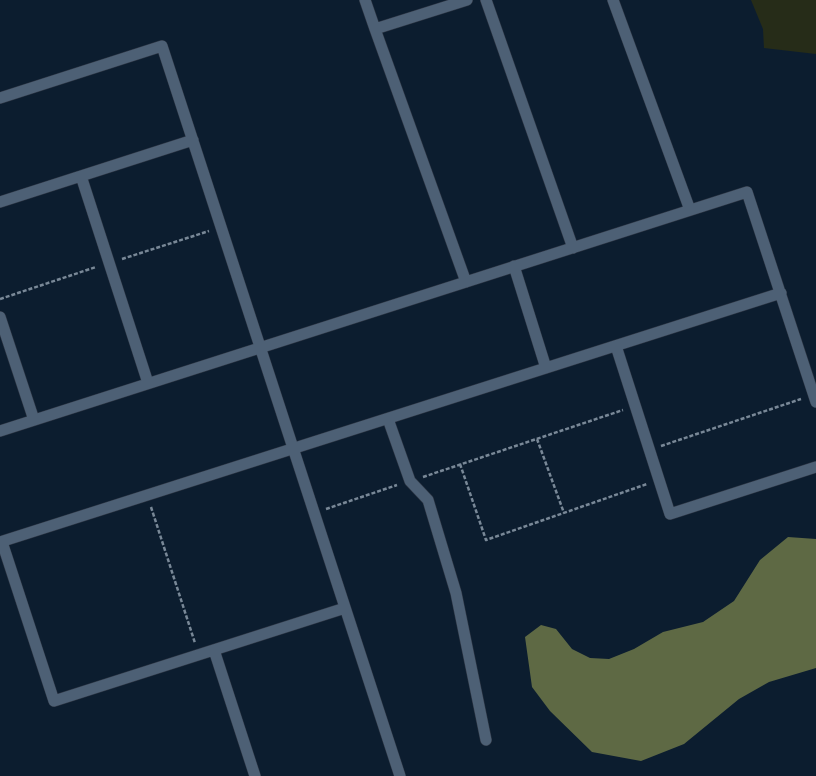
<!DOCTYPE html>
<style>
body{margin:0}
canvas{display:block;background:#0c1d2f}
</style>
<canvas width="816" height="776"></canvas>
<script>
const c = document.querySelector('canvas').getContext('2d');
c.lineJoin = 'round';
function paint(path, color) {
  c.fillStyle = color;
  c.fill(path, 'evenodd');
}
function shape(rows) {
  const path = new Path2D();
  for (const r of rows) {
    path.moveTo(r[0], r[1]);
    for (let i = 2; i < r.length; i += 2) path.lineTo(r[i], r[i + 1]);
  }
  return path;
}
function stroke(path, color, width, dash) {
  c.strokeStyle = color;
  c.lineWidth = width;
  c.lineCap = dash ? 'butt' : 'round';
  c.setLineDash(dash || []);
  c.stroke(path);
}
const green = shape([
 [751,0,816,0,816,54,764,48,763,29]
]);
const water = shape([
 [788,537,816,539,816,668,769,682,739,699,684,744,641,761,592,752,550,711,532,687,525,637,541,625,556,629,572,649,590,658,609,659,634,649,663,632,703,622,734,601,760,560]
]);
const path = shape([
 [122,259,209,231],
 [0,299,96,267],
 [537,439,564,513],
 [661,446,801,399],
 [460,464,486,540,647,484],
 [423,477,623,410],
 [151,507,195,643],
 [326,509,397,485]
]);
const minor = shape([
 [365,0,375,29],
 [486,0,573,248],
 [613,0,690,210],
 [0,98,162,46,400,776],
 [81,176,148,383],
 [0,202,193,140],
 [514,266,546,368],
 [466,282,375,29,467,0],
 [0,317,34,420],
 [616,346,670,514,816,467],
 [388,419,410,481,428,500,456,593,486,740],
 [0,431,747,192,816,402],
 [0,542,781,293],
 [2,542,54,701,345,608],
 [214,650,255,776]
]);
paint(green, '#262c18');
paint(water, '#5e6944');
stroke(minor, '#2e3644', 12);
stroke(path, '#798897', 2.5, [4, 2]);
stroke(minor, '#4d6075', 11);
</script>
